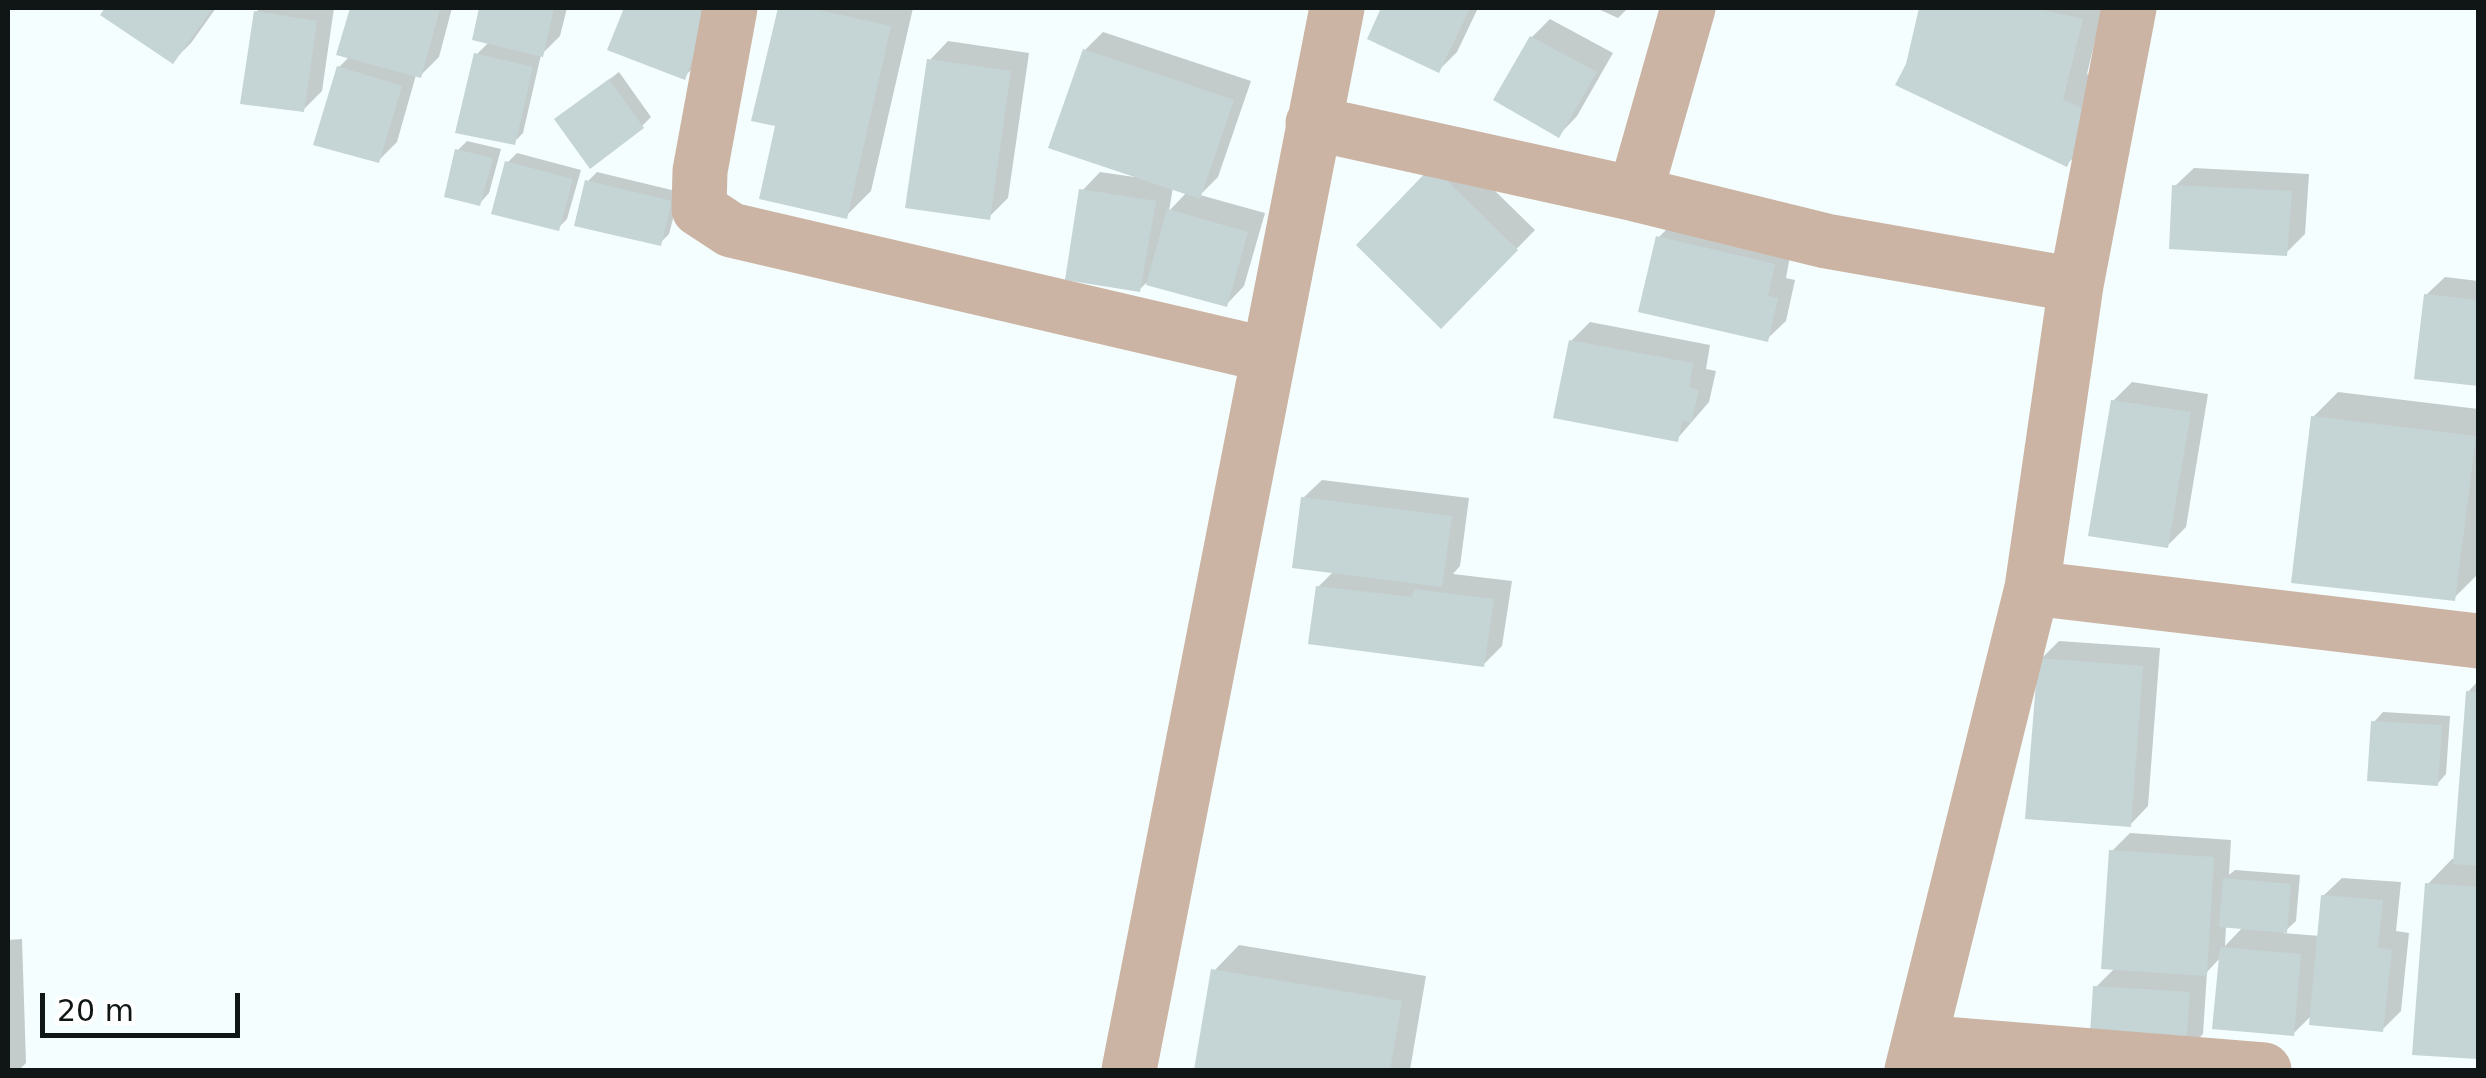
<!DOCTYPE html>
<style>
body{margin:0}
#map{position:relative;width:2486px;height:1078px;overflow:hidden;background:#f4fefe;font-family:"DejaVu Sans",sans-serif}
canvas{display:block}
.frame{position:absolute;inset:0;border:10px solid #101616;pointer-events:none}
.scale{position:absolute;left:40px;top:993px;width:200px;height:45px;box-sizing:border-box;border:5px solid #101616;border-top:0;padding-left:12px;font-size:30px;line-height:35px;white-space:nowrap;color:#101616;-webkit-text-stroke:8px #fff;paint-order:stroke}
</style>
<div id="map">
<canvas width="2486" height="1078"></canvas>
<div class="frame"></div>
<div class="scale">20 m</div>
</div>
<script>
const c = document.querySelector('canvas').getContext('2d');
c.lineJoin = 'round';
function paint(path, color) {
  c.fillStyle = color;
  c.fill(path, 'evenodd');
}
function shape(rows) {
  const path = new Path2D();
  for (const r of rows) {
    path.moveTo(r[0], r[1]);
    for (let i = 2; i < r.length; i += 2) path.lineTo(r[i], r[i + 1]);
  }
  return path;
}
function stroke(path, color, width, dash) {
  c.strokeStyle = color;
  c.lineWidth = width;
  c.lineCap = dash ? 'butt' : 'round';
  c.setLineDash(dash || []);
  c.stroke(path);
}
const shadow = shape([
 [108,8,216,8,191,43,173,61,103,14],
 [261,8,334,8,322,91,303,110,256,12],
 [352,8,452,8,439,57,420,76,416,75,397,142,378,161,339,67,350,56,339,53],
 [482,8,567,8,560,36,541,55,523,133,514,142,476,55,489,42,475,38],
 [626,8,721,8,703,58,684,77,611,49],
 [780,8,913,8,871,191,846,216,778,125,754,119],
 [1384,8,1478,8,1457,52,1439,70,1370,38],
 [1596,8,1628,8,1618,18],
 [1922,8,2103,8,2087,74,2116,88,2092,139,2067,164,1909,65],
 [1550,19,1613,53,1577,116,1559,135,1532,37],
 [1103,32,1251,81,1218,177,1200,195,1265,213,1244,286,1226,305,1146,283,1139,290,1082,191,1100,172,1134,177,1134,174,1085,50],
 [1173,187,1187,192,1169,211],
 [948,41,1029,53,1008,198,989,217,930,60],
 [619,72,651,117,642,126,557,119],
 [467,141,501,149,489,193,480,203,457,151],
 [1452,149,1535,230,1441,326,1359,245],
 [517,153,581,170,567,219,558,228,508,162],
 [2194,168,2309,174,2305,234,2286,253,2175,186],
 [597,172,680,192,669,234,660,243,588,181],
 [1677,219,1792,245,1786,278,1795,280,1786,321,1767,339,1658,238],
 [2445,277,2478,281,2478,383,2417,377,2426,295],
 [1590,322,1710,345,1706,369,1716,371,1709,402,1677,439,1571,341],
 [2132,382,2208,394,2186,527,2168,545,2113,401],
 [2338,392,2478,409,2478,574,2454,598,2313,417],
 [1322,480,1469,498,1460,566,1453,574,1512,581,1502,646,1483,665,1318,587,1334,571,1303,498],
 [2059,641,2160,648,2148,806,2130,825,2040,660],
 [2478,681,2478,1057,2415,1052,2427,885,2452,859,2456,859,2468,692],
 [2383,712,2450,716,2446,774,2437,784,2374,722],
 [2130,833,2231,840,2229,875,2235,870,2300,875,2296,921,2283,933,2320,936,2323,896,2342,878,2401,882,2396,931,2409,933,2401,1011,2382,1030,2313,1014,2293,1034,2221,957,2207,972,2203,1034,2184,1053,2096,987,2116,967,2112,851],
 [2226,925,2244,926,2225,946],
 [22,939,26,1063,19,1070,8,1070,8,940],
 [1239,945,1426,976,1410,1070,1197,1070,1214,971]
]);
const building = shape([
 [105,8,213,8,173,64,100,15],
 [350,8,440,9,421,78,336,55],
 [479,8,554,8,543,57,472,40],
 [624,8,711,8,685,80,607,50],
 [778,8,809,8,891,26,847,219,759,199,775,126,751,121],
 [1381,8,1470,8,1439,73,1367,39],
 [1919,8,2033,8,2083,19,2063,100,2093,113,2067,167,1895,85,1906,64],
 [254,11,317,21,304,112,240,104],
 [1530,36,1597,72,1559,138,1493,100],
 [1083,49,1234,100,1200,199,1048,148],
 [474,53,533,67,515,145,455,133],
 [927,59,1011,71,990,220,905,208],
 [337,66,402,86,379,163,313,145],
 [609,79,644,128,590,169,554,119],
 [455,149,493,158,480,206,444,197],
 [505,161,573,179,559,231,491,214],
 [1432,166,1518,250,1441,329,1356,245],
 [585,180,672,201,661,246,574,226],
 [2172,185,2292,191,2287,256,2169,249],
 [1079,189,1156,201,1140,292,1065,280],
 [1167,209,1248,232,1227,307,1146,285],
 [1656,236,1775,264,1768,296,1778,298,1768,342,1638,312],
 [2424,294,2478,300,2478,386,2414,379],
 [1569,340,1693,363,1689,387,1699,390,1691,423,1682,421,1678,442,1553,418],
 [2111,400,2191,412,2168,548,2088,536],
 [2311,416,2476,436,2455,601,2291,583],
 [1301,497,1452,516,1442,587,1292,568],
 [1316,586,1412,597,1414,589,1494,599,1484,667,1308,644],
 [2038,658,2143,666,2131,827,2025,819],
 [2466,691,2478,692,2478,866,2453,864],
 [2371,721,2442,725,2438,786,2367,781],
 [2109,850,2214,857,2207,976,2101,969],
 [2223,878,2291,884,2287,933,2219,927],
 [2425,883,2478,887,2478,1059,2412,1055],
 [2321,895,2383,900,2378,948,2392,950,2383,1032,2309,1025],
 [2220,947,2301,954,2294,1036,2212,1029],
 [1211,969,1402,1001,1390,1070,1194,1070],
 [2093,986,2190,992,2185,1055,2089,1050]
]);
const minor = shape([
 [730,8,700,171,699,209,731,230,1268,355],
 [1313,123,1635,194,1826,241,2076,285,2032,588,1912,1070],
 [1635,194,1688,8],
 [2076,285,2129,8],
 [2032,588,2478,641],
 [1919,1042,2264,1070],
 [1129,1070,1337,8]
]);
paint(shadow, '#0003');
paint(building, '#c5d4d5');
stroke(minor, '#ccb4a4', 55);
</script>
